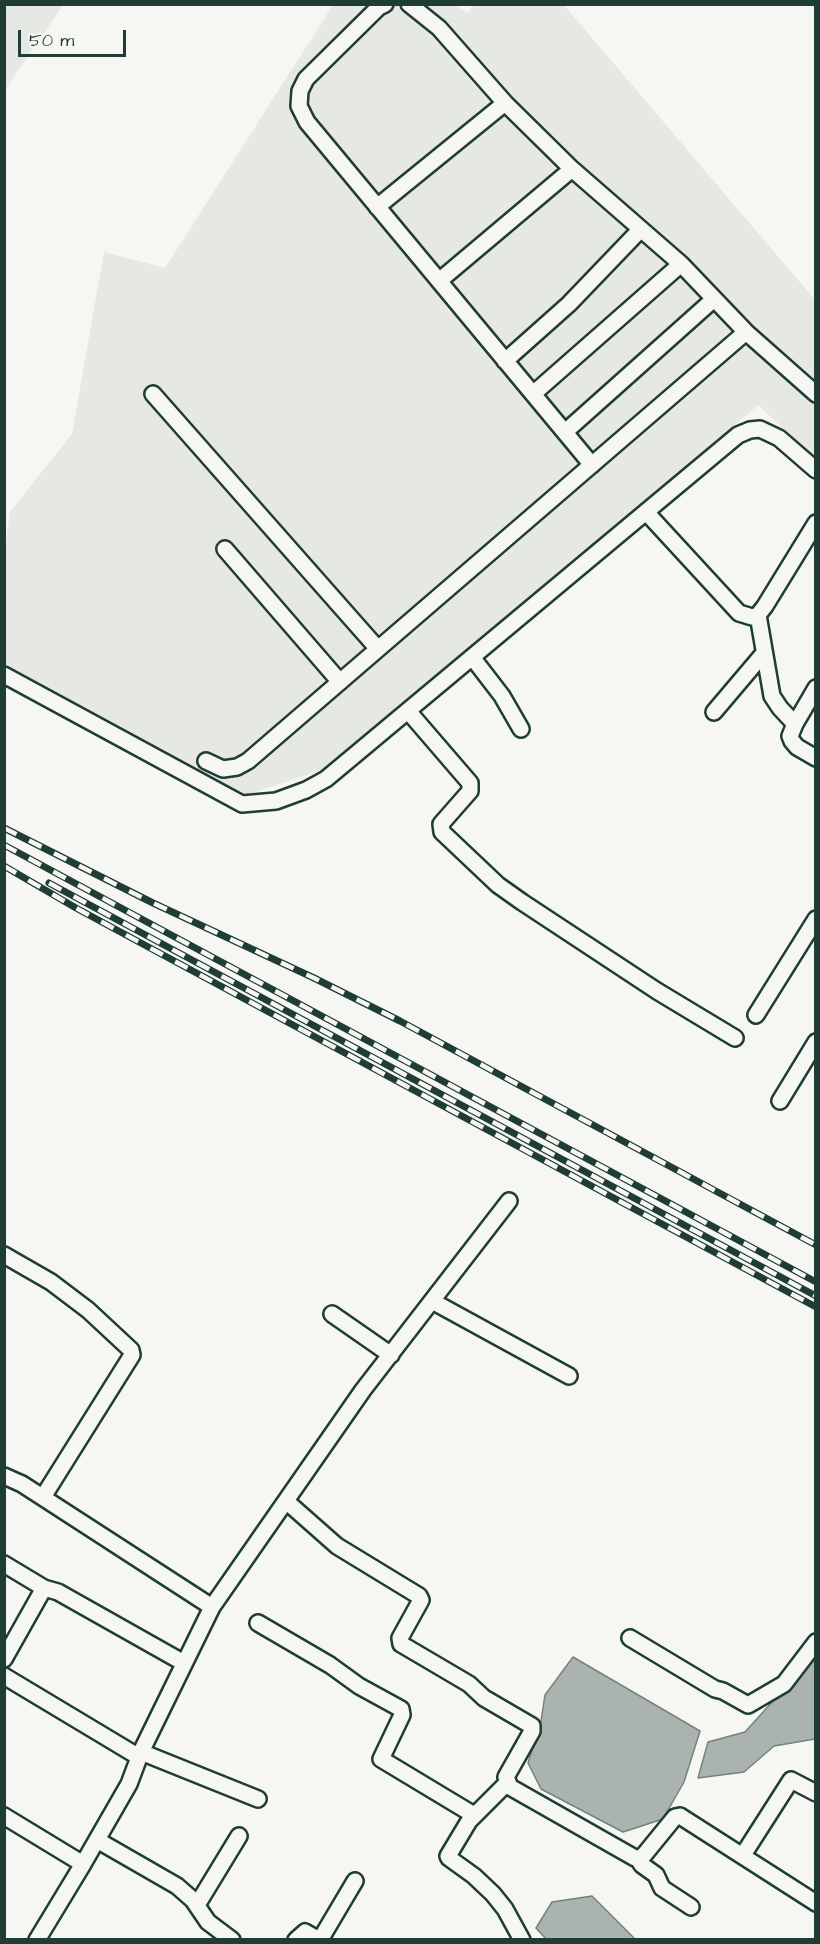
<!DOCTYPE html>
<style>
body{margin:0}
#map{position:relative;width:820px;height:1944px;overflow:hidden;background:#f6f6f2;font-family:"Architects Daughter",sans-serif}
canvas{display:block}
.frame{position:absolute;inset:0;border:6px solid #1f3d34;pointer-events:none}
.scale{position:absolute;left:18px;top:30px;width:108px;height:27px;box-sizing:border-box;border:3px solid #1f3d34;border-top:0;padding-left:8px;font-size:18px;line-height:21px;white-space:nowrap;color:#1f3d34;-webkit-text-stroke:4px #f6f6f2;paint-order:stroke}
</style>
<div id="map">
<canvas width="820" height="1944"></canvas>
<div class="frame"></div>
<div class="scale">50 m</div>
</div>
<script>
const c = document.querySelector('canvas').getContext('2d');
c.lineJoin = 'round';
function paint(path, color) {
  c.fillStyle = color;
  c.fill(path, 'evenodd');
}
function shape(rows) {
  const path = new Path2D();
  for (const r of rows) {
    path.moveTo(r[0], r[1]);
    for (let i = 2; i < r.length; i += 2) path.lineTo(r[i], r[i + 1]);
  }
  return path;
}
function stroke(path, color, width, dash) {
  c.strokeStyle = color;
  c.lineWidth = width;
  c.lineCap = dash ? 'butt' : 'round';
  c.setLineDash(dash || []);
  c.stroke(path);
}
const built = shape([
 [5,4,63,5,5,90,4,5],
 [333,5,455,5,467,13,474,5,564,5,815,300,815,458,758,405,541,593,324,769,244,796,5,664,4,556,10,512,72,434,104,252,165,268]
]);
const water = shape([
 [815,1650,815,1739,774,1746,744,1772,698,1778,708,1742,745,1732,783,1690,815,1650],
 [573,1657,700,1731,684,1782,663,1819,623,1832,541,1789,528,1763,541,1721,545,1695,573,1657],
 [592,1896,635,1939,546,1939,536,1928,552,1902,592,1896]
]);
const minor = shape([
 [385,4,379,7,306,79,300,91,299,106,307,122,592,465],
 [409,4,439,28,505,103,572,169,681,264,746,332,816,394],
 [377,207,505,103],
 [439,281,572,169],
 [505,361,569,304,640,230],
 [153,394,378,649],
 [533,394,681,264],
 [565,432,714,299],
 [646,512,739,613,752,617,758,615,765,606,816,523],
 [225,549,340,682],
 [758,615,772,696,780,708,795,724],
 [472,657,502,696,521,729],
 [4,675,242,804,276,801,306,790,326,779,738,435,750,430,760,429,779,438,816,470],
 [816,688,795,724,790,736,792,741,797,747,816,758],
 [408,711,470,783,470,791,441,824,442,832,498,885,522,902,657,991,735,1038],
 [714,712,764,653],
 [206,761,223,769,237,767,248,761,746,332],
 [756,1015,816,919],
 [780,1101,816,1042],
 [4,1255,51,1282,88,1310,131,1350,132,1355,43,1497],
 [432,1301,569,1376],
 [332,1314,391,1355],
 [4,1476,22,1484,212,1607],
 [286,1501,337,1546,419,1596,421,1600,400,1638,401,1644,469,1684,484,1698,532,1726,532,1731,506,1777,510,1787,635,1858,638,1859,644,1855,675,1817,680,1816,816,1903],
 [4,1564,44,1588,4,1659],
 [44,1588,58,1592,184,1663],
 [258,1623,330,1665,359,1686,401,1709,402,1715,381,1759,474,1815],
 [630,1638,715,1689,723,1691,748,1705,784,1684,816,1642],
 [4,1676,139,1757],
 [141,1752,258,1799],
 [507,1783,469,1821,448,1856,449,1858,474,1876,493,1894,505,1909,522,1940],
 [4,1816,83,1864],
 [97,1840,177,1886,193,1900,208,1922,232,1940],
 [743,1855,791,1780,816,1793],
 [638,1859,642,1865,656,1875,662,1888,691,1907],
 [197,1905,239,1836],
 [37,1940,83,1864,129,1784,141,1752,212,1607,363,1390,509,1201],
 [296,1940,305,1932,319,1940],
 [320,1940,355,1881]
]);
const rail = shape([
 [4,828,153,903,314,978,400,1021,816,1245],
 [4,845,816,1282],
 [4,866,76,908,816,1307],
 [49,883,816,1296]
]);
paint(built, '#e6e8e4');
paint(water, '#aab3ae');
stroke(water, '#72847d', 1.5);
stroke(minor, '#1f3d34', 20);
stroke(minor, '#f6f6f2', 15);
stroke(rail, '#1f3d34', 7);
stroke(rail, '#f6f6f2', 4.5, [14]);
</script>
